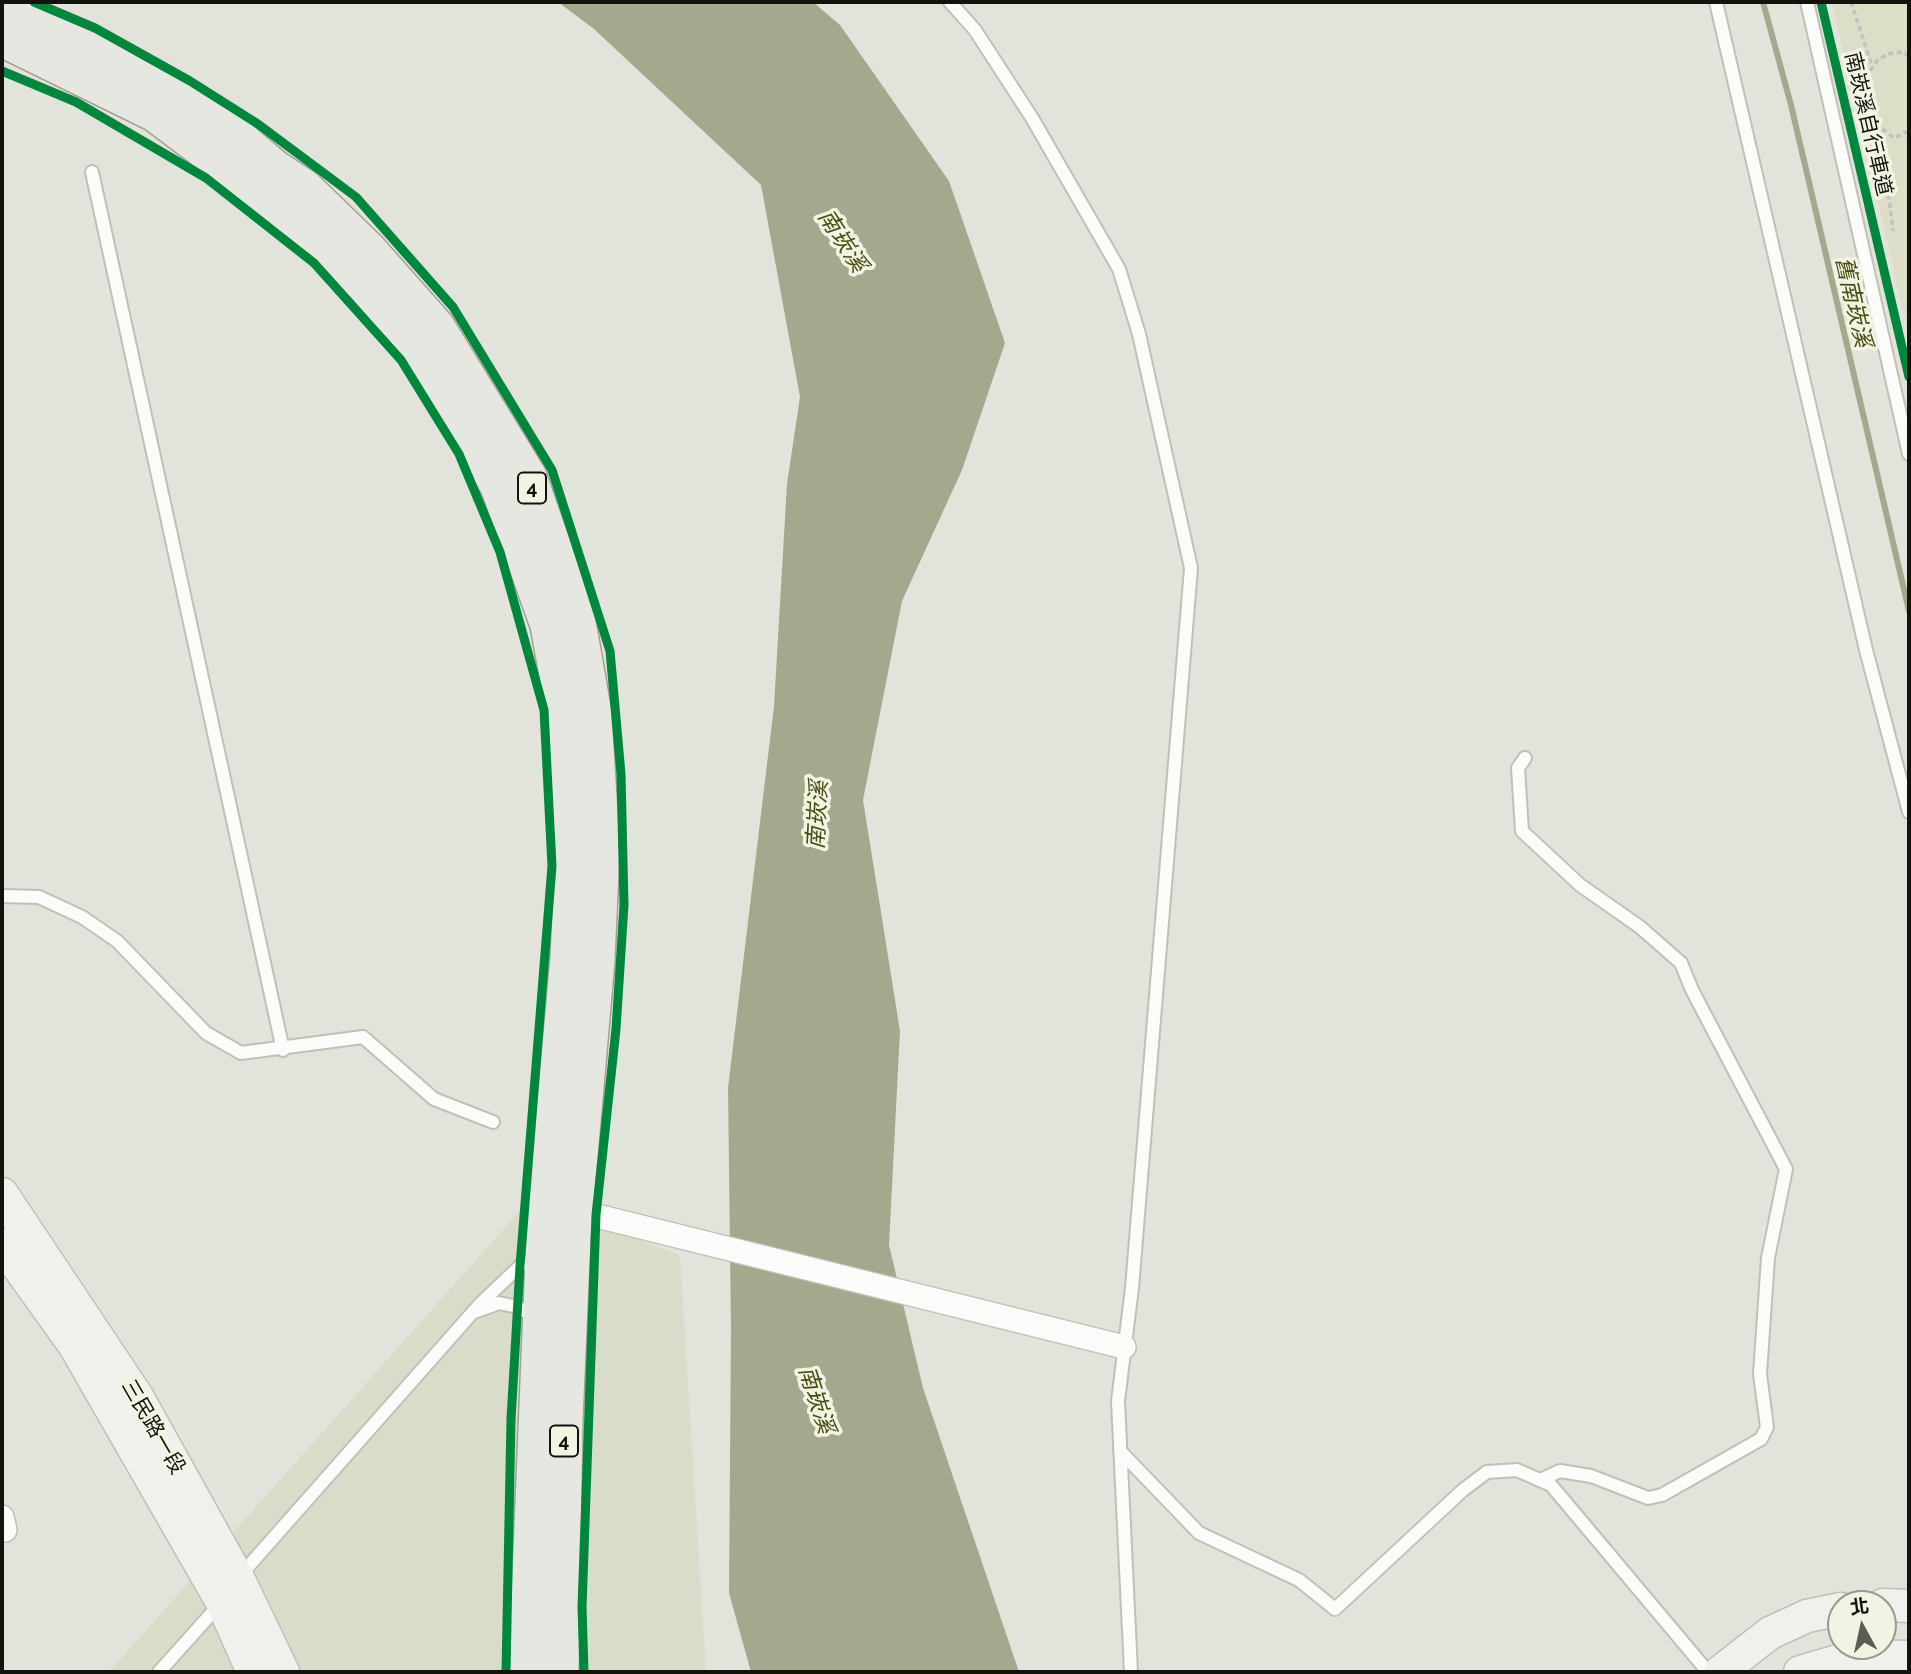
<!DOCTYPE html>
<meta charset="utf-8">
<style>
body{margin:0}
#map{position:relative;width:1911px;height:1674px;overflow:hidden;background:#e2e3da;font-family:Raleway,"Noto Sans TC",sans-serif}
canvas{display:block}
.frame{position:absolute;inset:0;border:4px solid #12130d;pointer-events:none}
.north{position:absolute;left:1827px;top:1590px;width:70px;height:70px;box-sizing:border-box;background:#f2f4e3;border:2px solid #989a8d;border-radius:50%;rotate:352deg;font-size:19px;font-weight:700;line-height:28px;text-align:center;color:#12130d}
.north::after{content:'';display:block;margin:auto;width:24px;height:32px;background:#5b5c55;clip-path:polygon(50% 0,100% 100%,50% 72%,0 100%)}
</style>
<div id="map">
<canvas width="1911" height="1674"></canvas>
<div class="frame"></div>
<div class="north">北</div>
</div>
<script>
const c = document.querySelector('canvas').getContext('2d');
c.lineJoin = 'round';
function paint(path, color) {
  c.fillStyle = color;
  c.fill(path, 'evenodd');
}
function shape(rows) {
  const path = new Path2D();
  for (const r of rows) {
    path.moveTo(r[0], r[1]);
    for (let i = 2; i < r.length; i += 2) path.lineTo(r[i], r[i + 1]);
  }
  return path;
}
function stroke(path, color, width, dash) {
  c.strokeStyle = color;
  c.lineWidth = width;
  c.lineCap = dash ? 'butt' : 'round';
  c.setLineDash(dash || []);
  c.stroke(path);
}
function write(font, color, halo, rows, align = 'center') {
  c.font = font + ' Raleway,"Noto Sans TC",sans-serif';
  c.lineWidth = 7;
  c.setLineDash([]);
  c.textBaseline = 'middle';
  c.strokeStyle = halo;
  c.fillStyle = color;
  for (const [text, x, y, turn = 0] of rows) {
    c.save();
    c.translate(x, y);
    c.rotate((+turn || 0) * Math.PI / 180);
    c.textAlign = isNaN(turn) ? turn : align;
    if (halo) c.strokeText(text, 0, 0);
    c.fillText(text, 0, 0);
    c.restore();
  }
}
const built = shape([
 [542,1186,595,1224,680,1255,706,1672,109,1672]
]);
const green = shape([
 [1832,2,1909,2,1909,337]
]);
const water = shape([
 [558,2,813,2,840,25,949,181,1005,343,962,470,902,601,863,800,900,1031,889,1245,923,1388,1019,1672,751,1672,729,1593,731,1328,728,1088,774,706,787,484,800,397,761,185,594,29]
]);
const stream = shape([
 [1763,2,1791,105,1909,611]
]);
const path = shape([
 [1851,2,1873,69],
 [1909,56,1903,52,1887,54,1877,61,1866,77,1870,105,1880,127,1894,138,1909,131],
 [1847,111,1870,105],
 [1880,127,1893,231]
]);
const lane = shape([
 [950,2,975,30,1032,118,1119,269,1139,334,1191,568,1132,1288,1118,1401,1131,1672],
 [1716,2,1866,650,1909,812],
 [1807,2,1909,454],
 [92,172,283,1050],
 [1525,758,1518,768,1522,831,1580,885,1640,927,1681,963,1692,990,1786,1169,1768,1258,1760,1374,1767,1427,1761,1439,1662,1495,1648,1498,1591,1476,1560,1471,1540,1480],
 [2,896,39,897,82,917,117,941,206,1033,241,1053,363,1037,434,1099,493,1122],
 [474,1312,499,1303,518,1307,529,1314,534,1323],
 [1120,1451,1199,1533,1299,1580,1335,1609,1463,1490,1487,1472,1517,1470,1551,1485,1708,1672],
 [238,1578,481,1303,520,1266,541,1256],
 [159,1672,220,1604]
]);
const street = shape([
 [573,1210,1124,1347],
 [2,1517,5,1530]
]);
const secondary = shape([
 [2,1194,138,1398,238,1578,283,1672],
 [2,1244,75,1346,222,1602,253,1672],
 [1883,1605,1909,1606],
 [1720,1672,1770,1633,1807,1616,1841,1609],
 [1800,1672,1855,1656,1909,1657]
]);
const primary = shape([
 [2,11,63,37,169,92,242,141,275,169,304,188,367,249,436,327,528,477,575,611,593,714,601,848,596,960,572,1237,564,1419,560,1672],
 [2,38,155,113,280,207,364,284,443,389,499,486,549,625,566,719,574,851,569,958,546,1212,527,1672]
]);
const cycleway = shape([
 [34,2,95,28,190,81,258,124,356,197,453,307,552,470,610,651,621,774,624,905,616,1029,596,1215,582,1607,584,1672],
 [1821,2,1909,377],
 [2,71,76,102,206,178,314,263,401,360,459,454,500,552,544,710,552,866,520,1266,511,1419,506,1672]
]);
const shields = [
 [532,488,28],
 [564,1441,28]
];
const shieldNames = [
 ["4",532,488],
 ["4",564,1441]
];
const streetNames = [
 ["南崁溪自行車道",1868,124,77],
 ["三民路一段",153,1427,60]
];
const waterNames = [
 ["南崁溪",842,241,57],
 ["舊南崁溪",1853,302,77],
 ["南崁溪",818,815,-87],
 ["南崁溪",816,1400,72]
];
paint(built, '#dadcca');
paint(green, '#dcdec7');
paint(water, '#a6a88e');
stroke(stream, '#a6a88e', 6);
stroke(lane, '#bfc1b9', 16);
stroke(street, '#bfc1b9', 26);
stroke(secondary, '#bfc1b9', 35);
stroke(primary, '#a1a295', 40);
stroke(path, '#c2c2bf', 3.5, [5, 3.5]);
stroke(lane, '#fbfbf9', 12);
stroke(street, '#fbfbf9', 23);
stroke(secondary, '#f0f1ed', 32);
stroke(primary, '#e6e7e1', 37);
stroke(cycleway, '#00873e', 9);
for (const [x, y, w] of shields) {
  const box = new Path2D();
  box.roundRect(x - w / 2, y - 15.5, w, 31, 5);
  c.fillStyle = '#f2f4e3';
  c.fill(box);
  stroke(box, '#12130d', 2);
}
write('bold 19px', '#12130d', null, shieldNames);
write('21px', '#12130d', '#f2f4e3', streetNames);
write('italic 23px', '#4a4d12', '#f2f4e3', waterNames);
</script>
